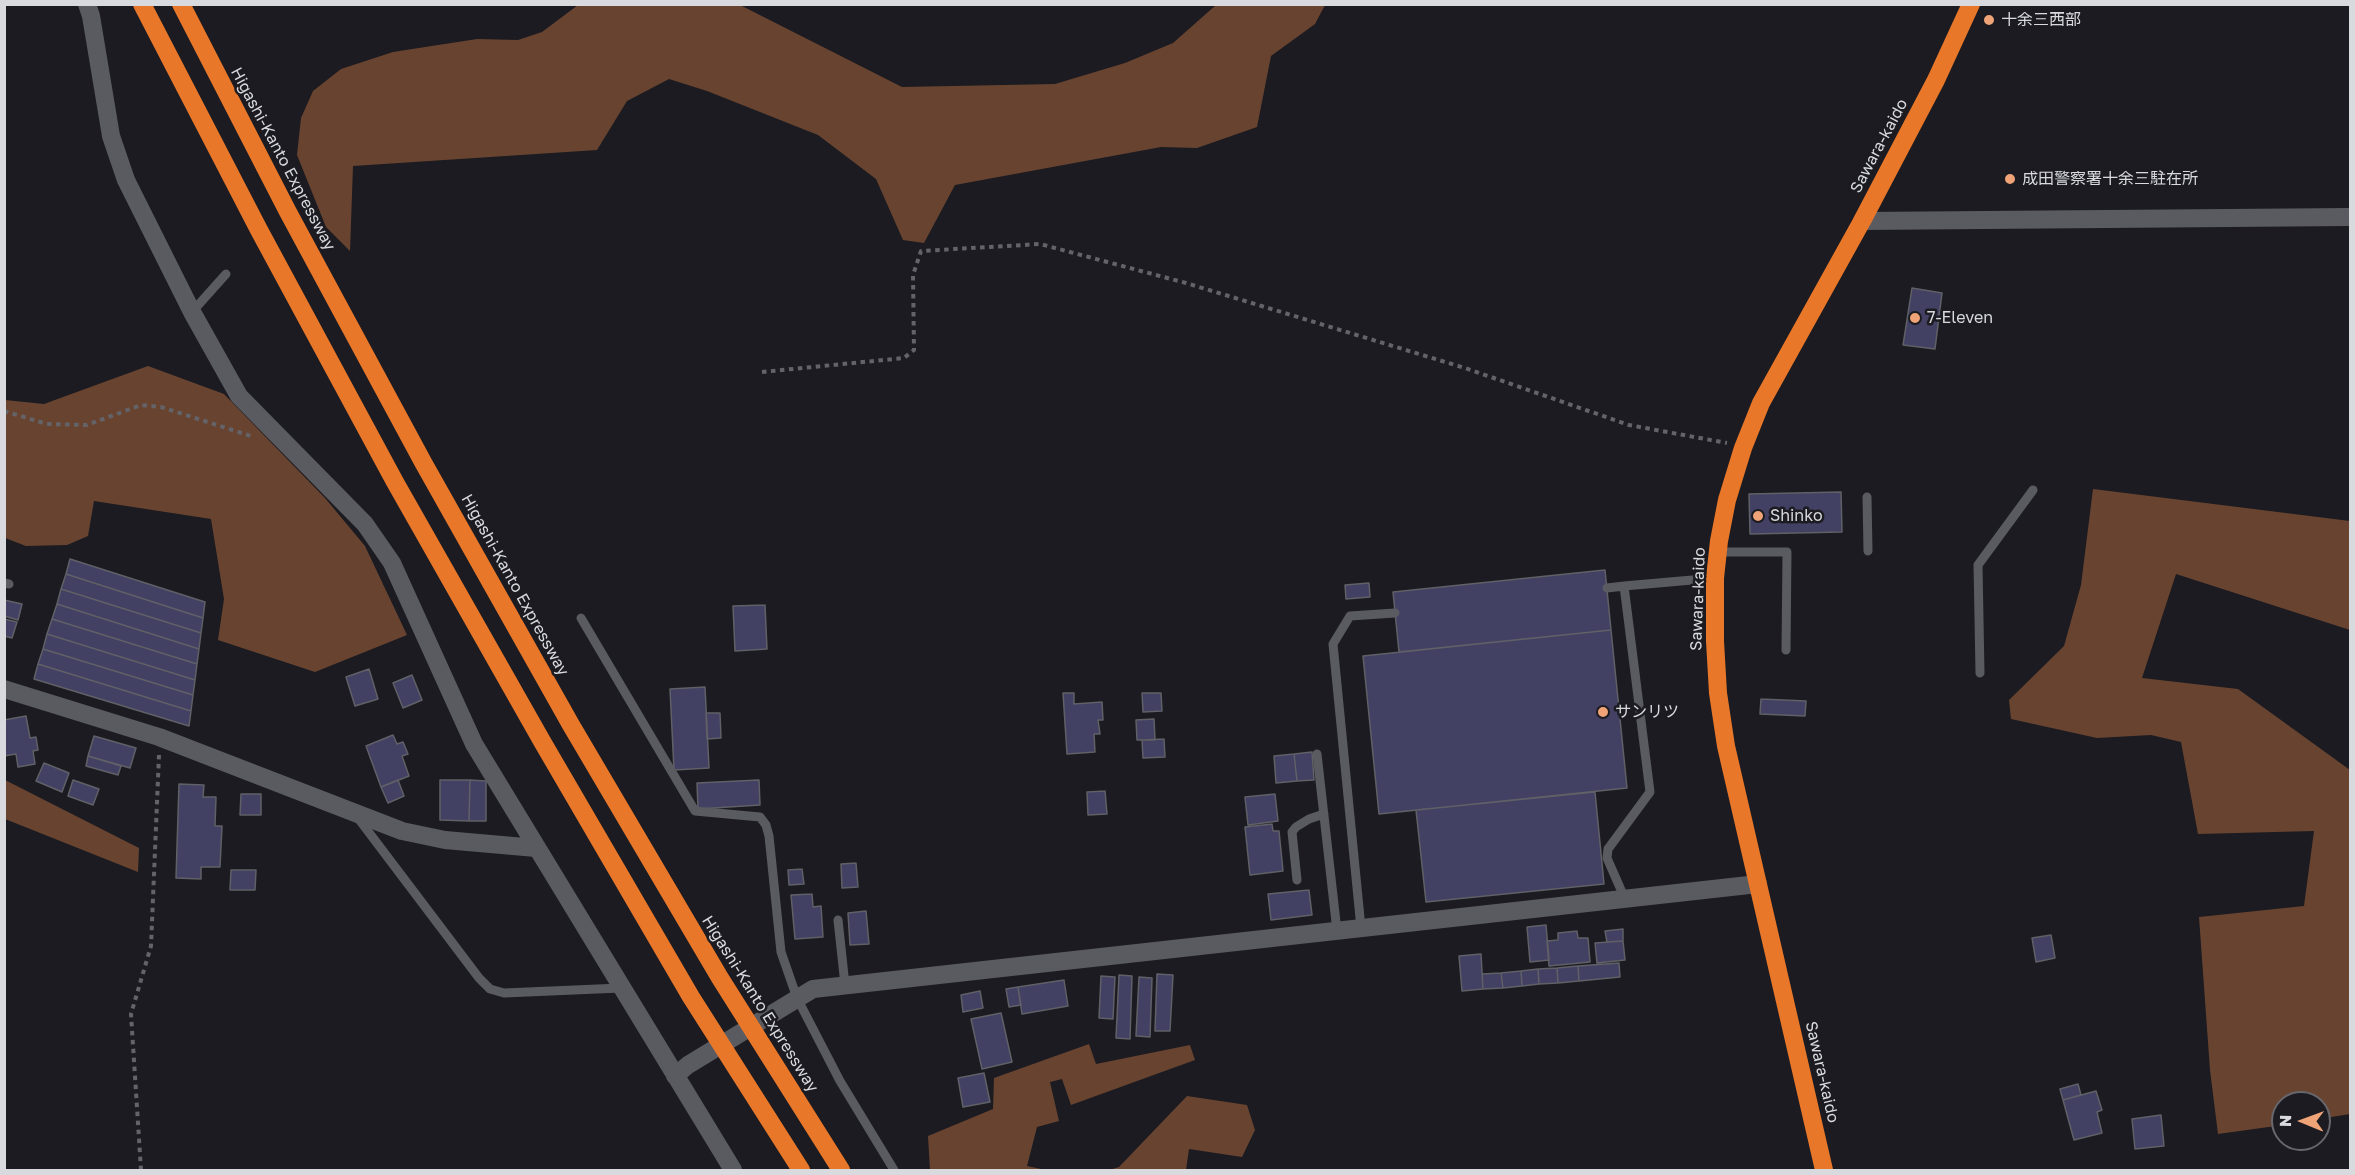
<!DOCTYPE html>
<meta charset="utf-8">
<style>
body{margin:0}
#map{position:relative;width:2355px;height:1175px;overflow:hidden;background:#1b1b21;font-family:"Golos Text",sans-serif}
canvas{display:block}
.frame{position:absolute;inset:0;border:6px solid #d9dade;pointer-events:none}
.north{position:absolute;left:2271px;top:1091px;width:60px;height:60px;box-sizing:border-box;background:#1b1b21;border:2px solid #67676d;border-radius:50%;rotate:271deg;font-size:16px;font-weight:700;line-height:24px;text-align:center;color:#d9dade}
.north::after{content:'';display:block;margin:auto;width:21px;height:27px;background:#efa377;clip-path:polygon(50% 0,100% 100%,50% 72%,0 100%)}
</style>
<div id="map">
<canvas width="2355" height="1175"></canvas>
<div class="frame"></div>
<div class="north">N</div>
</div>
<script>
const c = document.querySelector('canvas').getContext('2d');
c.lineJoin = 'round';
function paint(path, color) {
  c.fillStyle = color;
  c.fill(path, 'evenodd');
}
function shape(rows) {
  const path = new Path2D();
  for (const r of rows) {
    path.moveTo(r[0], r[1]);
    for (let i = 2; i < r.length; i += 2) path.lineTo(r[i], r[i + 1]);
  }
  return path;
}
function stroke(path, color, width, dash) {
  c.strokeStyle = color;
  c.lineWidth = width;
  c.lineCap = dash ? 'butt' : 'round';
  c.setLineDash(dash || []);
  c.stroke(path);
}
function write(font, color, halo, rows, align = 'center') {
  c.font = font + ' "Golos Text","Noto Sans JP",sans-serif';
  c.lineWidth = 5;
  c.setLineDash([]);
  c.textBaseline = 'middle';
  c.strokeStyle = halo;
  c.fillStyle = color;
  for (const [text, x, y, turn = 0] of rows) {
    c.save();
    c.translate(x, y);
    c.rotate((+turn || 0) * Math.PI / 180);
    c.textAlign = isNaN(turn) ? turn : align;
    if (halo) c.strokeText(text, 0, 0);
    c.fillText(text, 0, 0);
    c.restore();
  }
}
const forest = shape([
 [578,5,740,5,902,87,1055,84,1125,63,1173,43,1216,5,1325,5,1315,24,1271,56,1257,127,1197,148,1161,147,955,185,924,243,903,240,876,179,818,135,707,91,669,79,627,101,597,150,353,166,350,251,326,227,297,155,301,118,313,91,341,69,393,52,477,39,518,40,542,32],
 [148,366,224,394,325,498,365,546,407,635,315,672,218,640,224,599,211,519,94,501,88,536,67,545,26,546,5,538,5,400,44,404],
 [2093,489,2350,521,2350,630,2176,574,2142,678,2238,689,2350,770,2350,1114,2319,1119,2319,1103,2283,1103,2283,1125,2218,1134,2210,1070,2199,917,2304,906,2314,831,2198,834,2181,742,2151,735,2097,738,2011,719,2009,700,2064,646,2081,585],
 [5,780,139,848,138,872,5,819],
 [1089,1044,1096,1064,1190,1045,1195,1060,1071,1105,1062,1079,1050,1082,1059,1121,1037,1127,1027,1166,1046,1170,930,1170,928,1136,993,1109,994,1078],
 [1187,1096,1247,1105,1255,1130,1242,1157,1189,1149,1186,1170,1109,1170,1119,1167]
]);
const building = shape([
 [1912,288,1942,293,1935,349,1903,345,1912,288],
 [1841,492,1842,532,1750,534,1749,494,1841,492],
 [70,559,205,602,203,618,66,574,70,559],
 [1605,570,1611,630,1399,652,1393,592,1605,570],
 [66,574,203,618,201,633,61,589,66,574],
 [1369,583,1370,597,1346,599,1345,585,1369,583],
 [61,589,201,633,199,649,57,604,61,589],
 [4,600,22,604,18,620,4,616,4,600],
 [57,604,199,649,197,664,52,619,57,604],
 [765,605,767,649,735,651,733,606,765,605],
 [4,619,17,622,12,638,4,636,4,619],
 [52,619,197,664,195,680,47,634,52,619],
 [1611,630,1627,788,1379,814,1363,656,1611,630],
 [47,634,195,680,193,695,43,649,47,634],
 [43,649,193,695,191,711,38,664,43,649],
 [38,664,191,711,189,726,34,679,38,664],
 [369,669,378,699,355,706,346,677,369,669],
 [412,675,422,700,403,708,393,683,412,675],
 [705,687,709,768,674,770,670,689,705,687],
 [1063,693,1074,693,1074,704,1102,702,1103,720,1098,720,1100,734,1094,734,1095,752,1067,754,1063,693],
 [1142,693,1161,693,1162,711,1143,712,1142,693],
 [1761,699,1806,701,1805,716,1760,714,1761,699],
 [706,713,720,713,721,738,707,739,706,713],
 [26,716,30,738,36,737,38,750,33,751,35,764,18,767,16,754,4,756,4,720,26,716],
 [1154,719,1155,740,1137,740,1136,720,1154,719],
 [393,735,397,744,403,742,408,754,402,756,409,776,381,787,366,746,393,735],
 [94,736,136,748,130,768,88,756,94,736],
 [1164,739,1165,757,1143,758,1142,740,1164,739],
 [1312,752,1314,780,1297,781,1294,754,1312,752],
 [1294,754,1297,781,1276,783,1274,756,1294,754],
 [88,756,121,766,118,775,86,766,88,756],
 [44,763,69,773,62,792,36,781,44,763],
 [73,780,99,789,93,805,68,796,73,780],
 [398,780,404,796,388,803,381,787,398,780],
 [440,780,470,780,469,821,440,820,440,780],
 [470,780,486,781,486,821,469,821,470,780],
 [759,780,760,805,698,809,697,783,759,780],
 [179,784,204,785,203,797,216,797,215,826,222,826,220,867,201,867,201,879,176,878,179,784],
 [1105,791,1107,814,1088,815,1087,792,1105,791],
 [1595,792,1604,884,1426,902,1416,810,1595,792],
 [241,794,261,794,261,815,240,815,241,794],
 [1275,794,1278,821,1248,825,1245,797,1275,794],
 [1272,824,1273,831,1279,831,1283,871,1250,875,1245,827,1272,824],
 [856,863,858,887,842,888,841,864,856,863],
 [802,869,804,884,789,885,788,870,802,869],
 [231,870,256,870,255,890,230,890,231,870],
 [1309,890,1312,915,1271,920,1268,894,1309,890],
 [812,894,813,907,821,906,823,937,795,939,791,895,812,894],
 [866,911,869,944,850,945,848,913,866,911],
 [1546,925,1549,960,1530,962,1527,927,1546,925],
 [1623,929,1623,941,1607,942,1605,931,1623,929],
 [1577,931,1578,938,1588,938,1590,962,1549,966,1547,941,1558,940,1558,933,1577,931],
 [2051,935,2055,958,2036,962,2032,938,2051,935],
 [1623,941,1625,960,1597,963,1595,943,1623,941],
 [1481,954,1483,989,1462,991,1459,956,1481,954],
 [1619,963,1620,977,1579,981,1578,966,1619,963],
 [1578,966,1579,981,1558,983,1557,968,1578,966],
 [1557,968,1558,983,1539,984,1538,969,1557,968],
 [1538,969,1539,984,1522,986,1521,971,1538,969],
 [1521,971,1522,986,1503,988,1501,973,1521,971],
 [1501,973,1503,988,1483,989,1482,974,1501,973],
 [1157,974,1173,975,1170,1031,1155,1031,1157,974],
 [1119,975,1132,976,1130,1039,1116,1038,1119,975],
 [1101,976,1115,977,1113,1019,1099,1018,1101,976],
 [1139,977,1152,978,1150,1037,1136,1036,1139,977],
 [1064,980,1068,1006,1022,1014,1018,987,1064,980],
 [1018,987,1021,1005,1009,1007,1006,989,1018,987],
 [980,991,983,1008,963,1012,961,995,980,991],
 [1001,1013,1012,1062,982,1069,971,1019,1001,1013],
 [984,1073,990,1102,963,1107,958,1078,984,1073],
 [2078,1084,2081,1095,2063,1100,2060,1089,2078,1084],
 [2096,1091,2102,1110,2097,1112,2102,1133,2074,1140,2063,1100,2096,1091],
 [2161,1115,2164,1146,2135,1149,2132,1119,2161,1115]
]);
const path = shape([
 [762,372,904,358,914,350,913,275,921,251,1040,244,1186,283,1465,368,1629,425,1727,443],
 [4,411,47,424,87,425,141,405,161,407,251,436],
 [141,1170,131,1014,151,946,159,755]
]);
const lane = shape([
 [192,312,226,274],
 [1867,497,1868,551],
 [1718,552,1787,552,1786,650],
 [4,583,9,584],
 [1607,588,1624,586],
 [581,618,695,811,760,817,766,825,769,836,781,952,797,998,840,1081,894,1170],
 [1980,673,1978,565,2033,490],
 [1317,754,1337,931],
 [358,818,479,978,490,989,504,993,621,988],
 [1297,880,1292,832,1296,827,1309,819,1324,814],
 [1625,899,1607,858,1608,849,1650,792,1624,586,1715,578],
 [838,920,845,985],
 [1361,928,1333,644,1350,616,1395,613]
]);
const street = shape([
 [87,4,91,16,111,136,126,180,192,312,239,396,365,524,392,563,474,744,733,1170],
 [1862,221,2350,217],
 [675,1076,688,1065,813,989,1758,884]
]);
const secondary = shape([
 [4,689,159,737,402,831,445,840,536,848]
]);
const highway = shape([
 [142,4,259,230,395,482,543,743,691,997,801,1170],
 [181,4,288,212,424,464,571,725,720,978,841,1170],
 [1824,1170,1726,746,1718,693,1715,641,1715,578,1719,541,1727,500,1743,448,1761,403,1862,221,1936,80,1971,4]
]);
const markers = [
 [1989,20,6,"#efa377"],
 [2010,179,6,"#efa377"],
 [1915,318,6,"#efa377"],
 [1758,516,6,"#efa377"],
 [1603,712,6,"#efa377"]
];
const poiNames = [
 ["十余三西部",2001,20],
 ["成田警察署十余三駐在所",2022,179],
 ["7-Eleven",1927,318],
 ["Shinko",1770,516],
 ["サンリツ",1615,712]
];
const streetNames = [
 ["Sawara-kaido",1879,146,-62],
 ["Higashi-Kanto Expressway",283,159,62],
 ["Higashi-Kanto Expressway",515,585,61],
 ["Sawara-kaido",1698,599,-88],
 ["Higashi-Kanto Expressway",760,1004,58],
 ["Sawara-kaido",1822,1072,77]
];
paint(forest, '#684430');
paint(building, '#424063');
stroke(building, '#606067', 1.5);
stroke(path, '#636368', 4, [4.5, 4.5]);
stroke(lane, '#5a5a61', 9);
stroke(street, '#5a5a61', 18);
stroke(secondary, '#5a5a61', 18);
stroke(highway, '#e87729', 18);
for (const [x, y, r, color] of markers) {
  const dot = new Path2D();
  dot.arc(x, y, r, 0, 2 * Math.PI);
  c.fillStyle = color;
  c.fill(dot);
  stroke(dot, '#1b1b21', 2);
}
write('16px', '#d9dade', '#1b1b21', poiNames, 'left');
write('16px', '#d9dade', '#1b1b21', streetNames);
</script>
